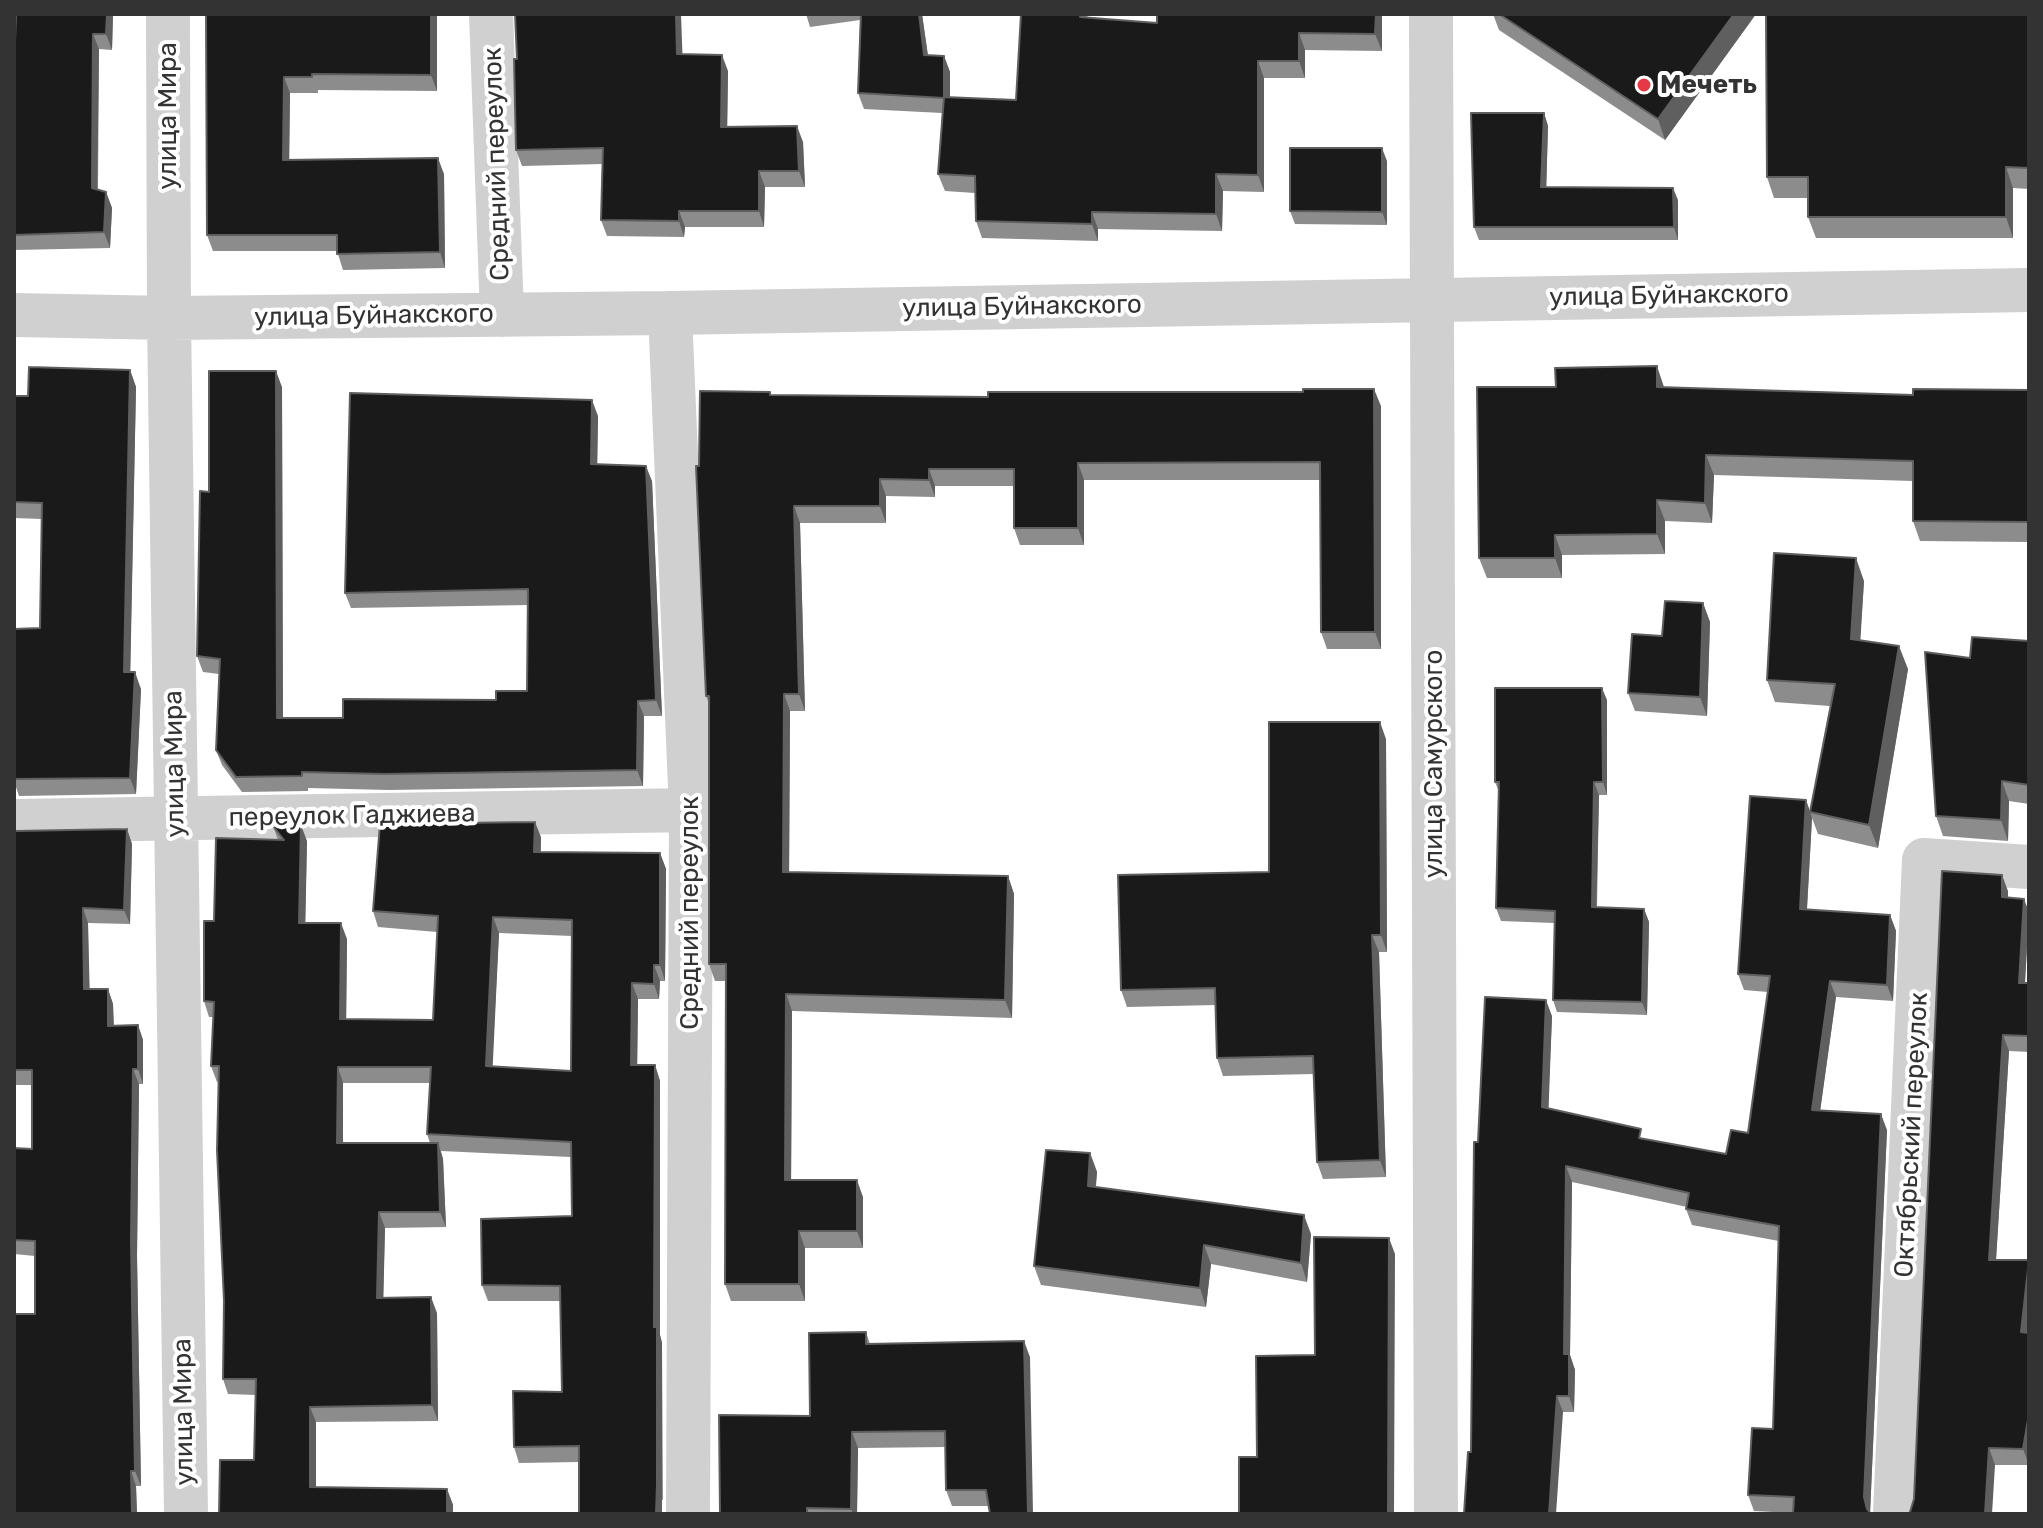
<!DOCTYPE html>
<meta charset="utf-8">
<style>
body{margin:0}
#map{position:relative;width:2043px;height:1528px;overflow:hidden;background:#fff;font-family:Rubik,sans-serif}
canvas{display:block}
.frame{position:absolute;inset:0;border:16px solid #333;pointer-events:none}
</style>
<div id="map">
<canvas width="2043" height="1528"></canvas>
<div class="frame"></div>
</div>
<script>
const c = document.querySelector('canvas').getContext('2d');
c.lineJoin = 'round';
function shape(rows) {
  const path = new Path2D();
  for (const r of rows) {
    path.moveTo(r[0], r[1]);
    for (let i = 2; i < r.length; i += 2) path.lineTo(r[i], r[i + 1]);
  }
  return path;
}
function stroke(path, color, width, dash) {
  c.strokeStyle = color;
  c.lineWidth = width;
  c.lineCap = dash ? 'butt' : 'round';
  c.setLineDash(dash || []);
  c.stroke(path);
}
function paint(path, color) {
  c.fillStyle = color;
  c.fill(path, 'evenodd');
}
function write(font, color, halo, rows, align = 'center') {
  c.font = font + ' Rubik,sans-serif';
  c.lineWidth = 8;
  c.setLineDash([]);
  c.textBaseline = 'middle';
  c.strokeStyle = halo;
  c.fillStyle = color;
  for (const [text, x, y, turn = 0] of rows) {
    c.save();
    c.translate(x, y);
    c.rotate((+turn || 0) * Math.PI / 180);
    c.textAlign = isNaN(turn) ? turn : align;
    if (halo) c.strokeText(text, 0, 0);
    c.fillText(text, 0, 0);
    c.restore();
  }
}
const minor = shape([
 [168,14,169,318,186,1514],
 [491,14,502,315],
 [1431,14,1436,1514],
 [670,313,691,810,688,1514],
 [14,315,169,318,670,313,2029,290],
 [14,821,691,810],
 [1895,1514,1924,860,2029,867]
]);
const wall = shape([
 [113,14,112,50,99,49,98,190,106,192,112,208,110,248,14,250,14,41],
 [206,14,437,14,437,91,318,90,318,93,290,93,289,160,444,174,445,268,343,270,337,251,213,251,207,235],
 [806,14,922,14,928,55,944,56,950,72,950,97,1016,100,1021,14,1088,14,1087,18,1157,23,1382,14,1382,51,1305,50,1305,78,1264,78,1264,192,1223,191,1222,231,1098,229,1098,241,982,238,976,221,975,193,945,191,938,174,942,113,864,109,858,93,860,20,810,27],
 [1493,14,1756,14,1665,140,1499,30],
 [2029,14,2029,189,2013,188,2013,238,1816,238,1808,217,1808,198,1774,198,1767,177],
 [682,54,728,71,727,127,803,142,805,187,765,187,764,227,685,227,684,237,607,236,601,220,602,164,522,166,516,150,517,59],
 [1544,113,1548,126,1546,187,1678,200,1678,240,1479,240,1474,227],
 [1387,161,1387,225,1295,224,1290,211],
 [130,370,136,387,130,672,141,689,136,794,19,796,16,787,14,787,14,629,40,628,42,519,14,518,14,396,28,396],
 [282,387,283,718,343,718,496,700,527,691,528,605,351,608,345,593,598,416,597,465,652,481,662,716,644,716,643,786,389,790,308,788,308,791,242,792,222,765,216,750,219,674,203,672,197,656,209,492],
 [1556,387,1664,387,1913,395,2029,390,2029,542,1920,541,1913,521,1913,481,1714,475,1712,523,1665,521,1665,554,1562,555,1562,578,1487,578,1479,558],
 [770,392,771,395,1381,406,1381,649,1327,649,1321,632,1320,480,1084,480,1084,545,1020,545,1014,528,1014,486,935,486,935,497,886,496,886,523,800,523,805,711,790,711,789,872,1008,876,1014,894,1012,1018,792,1011,791,1180,863,1197,863,1248,805,1248,805,1301,731,1301,725,1284,726,981,715,981,709,964,709,704,706,696,699,466],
 [1864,581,1860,640,1908,669,1878,848,1818,834,1812,818,1807,910,1890,915,1896,931,1893,1001,1836,997,1820,1111,1887,1130,1870,1513,1793,1513,1754,1511,1748,1495,1773,1429,1779,1241,1692,1225,1686,1209,1687,1207,1572,1182,1570,1355,1575,1370,1574,1412,1563,1412,1471,1452,1478,1142,1552,1016,1548,1108,1645,1140,1726,1154,1748,1133,1768,992,1744,990,1738,974,1806,800,1810,811,1830,706,1775,702,1767,680],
 [1703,603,1710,622,1707,716,1635,711,1628,693,1662,636],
 [2029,641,2029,804,2009,801,2008,841,1943,836,1936,816,1970,658],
 [1607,700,1607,795,1599,795,1597,908,1644,909,1649,922,1647,1015,1557,1012,1553,1000,1554,923,1501,921,1496,908,1499,792,1495,782],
 [1386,739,1387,952,1379,952,1386,1177,1323,1179,1317,1162,1314,1074,1223,1076,1217,1058,1216,1005,1127,1007,1121,990,1269,872],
 [273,826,307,841,305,923,347,939,346,1019,433,1020,437,932,378,927,373,911,541,837,541,852,660,853,666,869,665,981,660,981,659,999,638,999,637,1065,655,1065,660,1081,660,1335,662,1343,663,1500,579,1462,519,1463,514,1447,562,1392,560,1301,488,1301,482,1285,572,1216,571,1157,441,1151,443,1159,446,1227,385,1228,383,1298,437,1313,438,1421,316,1422,316,1487,447,1489,453,1505,453,1514,219,1514,254,1460,256,1395,228,1394,223,1379,224,1301,219,1082,217,1082,211,1066,213,1017,209,1017,204,1001,214,921,278,840],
 [499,933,572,936,571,1071,492,1066],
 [343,1083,430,1083,427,1134,430,1143,343,1143],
 [127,829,132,844,130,924,88,923,89,989,108,989,113,1004,114,1026,138,1025,143,1040,143,1084,139,1084,137,1256,141,1486,136,1486,137,1514,14,1514,35,1314,35,1256,14,1254,14,1148,32,1149,32,1085,14,1085,14,850],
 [2008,891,2008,897,2029,912,2025,983,2029,983,2029,1052,2009,1051,1996,1260,2029,1260,2029,1465,1995,1465,1910,1512,1914,1499],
 [1090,1153,1097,1172,1096,1187,1311,1234,1307,1282,1211,1264,1206,1307,1041,1285,1034,1266],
 [866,1332,870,1344,1030,1357,989,1506,952,1506,946,1490,945,1447,858,1448,857,1514,720,1514,810,1416]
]);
const shadedWall = shape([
 [107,14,113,14,112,50,106,34],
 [431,14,437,14,437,91,431,75],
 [676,14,681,14,683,70,677,54],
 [919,14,922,14,930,71,924,55],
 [1376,14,1382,14,1382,51,1375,34],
 [1734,14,1756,14,1665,140,1658,119],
 [1299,33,1305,50,1305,78,1299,61],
 [93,34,99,49,97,204,92,188],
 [722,55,728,71,727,143,721,127],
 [944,56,950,72,950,114,944,98],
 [1258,61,1264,78,1264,192,1258,175],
 [284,77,290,93,289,176,283,160],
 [1544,113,1548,126,1546,200,1541,187],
 [797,126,803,142,805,187,799,171],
 [1382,148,1387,161,1387,225,1382,212],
 [438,158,444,174,445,268,440,252],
 [2006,167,2013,188,2013,238,2006,217],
 [759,171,765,187,764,227,759,211],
 [1216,174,1223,191,1222,231,1216,214],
 [1673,188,1678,200,1678,240,1674,227],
 [106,192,112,208,110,248,104,232],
 [679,211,685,227,684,237,679,221],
 [1092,212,1098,229,1098,241,1092,224],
 [1657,366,1664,387,1657,387],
 [130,370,136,387,130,688,124,672],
 [276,371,282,387,283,733,277,718],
 [1374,389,1381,406,1381,649,1375,632],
 [592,400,598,416,597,480,591,464],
 [1706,455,1714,475,1712,523,1705,503],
 [1078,463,1084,480,1084,545,1078,528],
 [646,466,652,481,662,716,656,700],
 [929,469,935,486,935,497,929,480],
 [880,479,886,496,886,523,880,506],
 [1657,500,1665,521,1665,554,1657,534],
 [794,506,800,523,805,711,799,694],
 [1555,535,1562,555,1562,578,1555,558],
 [1856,558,1864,581,1859,662,1851,639],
 [1703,603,1710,622,1707,716,1700,697],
 [1899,646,1908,669,1878,848,1869,825],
 [135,672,141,689,136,794,130,778],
 [1602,688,1607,700,1607,795,1603,782],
 [784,694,790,711,789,889,783,872],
 [638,701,644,716,643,786,637,770],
 [1380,722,1386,739,1387,952,1381,935],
 [2002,781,2009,801,2008,841,2001,820],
 [1594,782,1599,795,1596,920,1592,907],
 [1806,800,1812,818,1806,925,1800,909],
 [535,822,541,837,540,867,534,852],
 [301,825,307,841,305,939,299,923],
 [127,829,132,844,130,924,124,910],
 [660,853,666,869,665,981,660,965],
 [2002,875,2008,891,2008,913,2002,897],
 [1008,876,1014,894,1012,1018,1005,1000],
 [2024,899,2029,912,2024,999,2019,983],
 [83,908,88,923,90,1003,84,989],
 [1644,909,1649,922,1647,1015,1642,1002],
 [1890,915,1896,931,1893,1001,1887,985],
 [493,917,499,933,492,1081,486,1066],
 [341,923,347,939,346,1034,340,1019],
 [1372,935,1379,952,1386,1177,1380,1160],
 [654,965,660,981,659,999,654,984],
 [1830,981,1836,997,1818,1126,1812,1110],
 [632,983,638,999,637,1081,631,1065],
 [108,989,113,1004,114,1041,108,1026],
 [786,994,792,1011,791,1197,785,1180],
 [1546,1000,1552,1016,1548,1123,1542,1107],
 [138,1025,143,1040,143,1084,138,1069],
 [2003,1035,2009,1051,1995,1276,1989,1260],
 [655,1065,660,1081,660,1335,662,1343,662,1514,656,1514,654,1327],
 [338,1067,343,1083,343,1159,337,1143],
 [133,1069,139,1084,137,1256,141,1486,135,1471,131,1241],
 [1881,1114,1887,1130,1870,1514,1869,1514,1864,1497],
 [438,1143,443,1159,446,1227,440,1212],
 [1090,1153,1097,1172,1094,1204,1088,1186],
 [1566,1166,1572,1182,1570,1355,1575,1370,1574,1412,1569,1396,1564,1354],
 [857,1180,863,1197,863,1248,857,1231],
 [379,1212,385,1228,383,1314,377,1298],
 [1304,1215,1311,1234,1307,1282,1301,1263],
 [799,1231,805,1248,805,1301,799,1284],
 [1389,1238,1395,1254,1394,1514,1388,1514],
 [1204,1245,1211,1264,1206,1307,1200,1288],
 [2029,1260,2029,1330,2027,1348,2021,1332],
 [431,1297,437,1313,438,1421,432,1405],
 [1024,1341,1030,1357,1033,1514,1028,1514],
 [1557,1396,1563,1412,1556,1514,1549,1514],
 [310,1407,316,1422,316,1502,310,1487],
 [2029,1414,2029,1465,2023,1449],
 [852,1432,858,1448,857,1514,853,1514,851,1509],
 [1989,1448,1995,1465,1992,1514,1985,1514],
 [131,1471,136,1486,137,1514,132,1514],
 [447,1489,453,1505,453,1514,447,1514]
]);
const building = shape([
 [16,14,107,14,106,34,93,34,92,188,106,192,104,232,14,235,14,41,15,41,16,14],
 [206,14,431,14,431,75,312,74,312,77,284,77,283,160,438,158,440,252,337,254,337,235,207,235,206,14],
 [515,14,676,14,677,54,722,55,721,127,797,126,799,171,759,171,759,211,679,211,679,221,601,220,603,148,516,150,514,59,517,59,515,14],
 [861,14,919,14,924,55,944,56,944,98,858,93,861,14],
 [1021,14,1081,14,1080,17,1157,23,1157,14,1376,14,1375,34,1299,33,1299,61,1258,61,1258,175,1216,174,1216,214,1092,212,1092,224,976,221,975,176,938,174,944,97,1016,100,1021,14],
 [1499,14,1734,14,1658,119,1499,14],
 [1766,14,2029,14,2029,168,2006,167,2006,217,1808,217,1808,177,1767,177,1766,14],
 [1471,113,1544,113,1541,187,1673,188,1674,227,1474,227,1471,113],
 [1290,148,1382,148,1382,212,1290,211,1290,148],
 [1657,366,1657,387,1913,395,1913,389,2029,390,2029,522,1913,521,1913,461,1706,455,1705,503,1657,500,1657,534,1555,535,1555,558,1479,558,1477,387,1556,387,1555,368,1657,366],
 [29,367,130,370,124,672,135,672,130,778,14,779,14,629,40,628,42,503,14,502,14,396,28,396,29,367],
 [209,371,276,371,277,718,343,718,343,699,496,700,496,691,527,691,528,589,345,593,350,393,592,400,591,464,646,466,656,700,638,701,637,770,384,774,302,772,302,776,236,777,216,750,220,659,197,656,200,491,209,492,209,371],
 [1303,389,1374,389,1375,632,1321,632,1320,462,1078,463,1078,528,1014,528,1014,469,929,469,929,480,880,479,880,506,794,506,799,694,784,694,783,872,1008,876,1005,1000,786,994,785,1180,857,1180,857,1231,799,1231,799,1284,725,1284,726,964,709,964,709,696,706,696,696,466,699,466,700,391,770,392,770,395,988,397,988,392,1303,392,1303,389],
 [1774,553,1856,558,1851,639,1899,646,1869,825,1810,812,1835,684,1767,680,1774,553],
 [1665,601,1703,603,1700,697,1628,693,1632,634,1662,636,1665,601],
 [1972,637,2029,641,2029,785,2002,781,2001,820,1936,816,1925,652,1970,658,1972,637],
 [1495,688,1602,688,1603,782,1594,782,1592,907,1644,909,1642,1002,1553,1000,1555,911,1496,908,1499,782,1495,782,1495,688],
 [1269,722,1380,722,1381,935,1372,935,1380,1160,1317,1162,1313,1056,1217,1058,1215,988,1121,990,1118,875,1269,872,1269,722],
 [1750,796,1806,800,1800,909,1890,915,1887,985,1830,981,1812,1110,1881,1114,1864,1497,1867,1509,1871,1514,1793,1514,1794,1497,1748,1495,1752,1428,1773,1429,1779,1226,1686,1209,1689,1193,1566,1166,1564,1354,1569,1354,1569,1396,1557,1396,1549,1514,1464,1514,1468,1452,1471,1452,1474,1142,1478,1142,1485,997,1546,1000,1542,1107,1641,1129,1639,1138,1726,1154,1731,1130,1748,1133,1770,976,1738,974,1750,796],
 [535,822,534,852,660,853,660,965,654,965,654,984,632,983,631,1065,655,1065,654,1327,657,1327,657,1484,656,1514,579,1514,579,1446,514,1447,513,1391,562,1392,560,1286,482,1285,481,1219,572,1216,571,1142,427,1134,431,1067,338,1067,337,1143,438,1143,440,1212,379,1212,377,1298,431,1297,432,1405,310,1407,310,1487,447,1489,447,1514,219,1514,220,1460,254,1460,256,1379,223,1379,224,1301,217,1150,219,1066,211,1066,214,1002,204,1001,204,921,214,921,216,838,284,840,273,826,301,825,299,923,341,923,340,1019,433,1020,438,916,373,911,380,824,535,822],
 [493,917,572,920,571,1071,486,1066,493,917],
 [127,829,124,910,83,908,84,989,108,989,108,1026,138,1025,138,1069,133,1069,131,1241,135,1471,131,1471,132,1514,14,1514,14,1314,35,1314,35,1241,14,1240,14,1148,32,1149,32,1070,14,1070,15,831,127,829],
 [1942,871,2002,875,2002,897,2024,899,2019,983,2029,983,2029,1036,2003,1035,1989,1260,2029,1260,2021,1332,2029,1333,2029,1414,2023,1449,1989,1448,1985,1514,1907,1514,1910,1512,1914,1499,1942,871],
 [1046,1150,1090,1153,1088,1186,1304,1215,1301,1263,1204,1245,1200,1288,1034,1266,1046,1150],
 [1314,1237,1389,1238,1388,1514,1239,1514,1239,1457,1257,1457,1256,1356,1315,1355,1314,1237],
 [866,1332,866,1344,1024,1341,1028,1514,990,1514,986,1490,946,1490,945,1431,852,1432,851,1509,807,1508,807,1514,720,1514,719,1415,810,1416,809,1333,866,1332]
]);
const markers = [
 [1644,85,8,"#e63946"]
];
const poiNames = [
 ["Мечеть",1660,85]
];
const streetNames = [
 ["улица Мира",168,116,-90],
 ["Средний переулок",497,164,-92],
 ["улица Буйнакского",1669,296,-1],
 ["улица Буйнакского",1022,307,-1],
 ["улица Буйнакского",374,316,-1],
 ["улица Мира",175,764,-91],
 ["улица Самурского",1434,764,-90],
 ["переулок Гаджиева",352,816,-1],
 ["Средний переулок",690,913,-90],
 ["Октябрьский переулок",1912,1135,-87],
 ["улица Мира",184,1412,-91]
];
stroke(minor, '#d0d0d0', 44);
paint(wall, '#8c8c8c');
paint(shadedWall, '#5f5f5f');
paint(building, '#1a1a1a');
stroke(building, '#5f5f5f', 2);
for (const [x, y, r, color] of markers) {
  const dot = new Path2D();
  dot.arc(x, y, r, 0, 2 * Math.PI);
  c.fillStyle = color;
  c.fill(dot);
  stroke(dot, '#fff', 3);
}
write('bold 26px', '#333', '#fff', poiNames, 'left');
write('26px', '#333', '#fff', streetNames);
</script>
